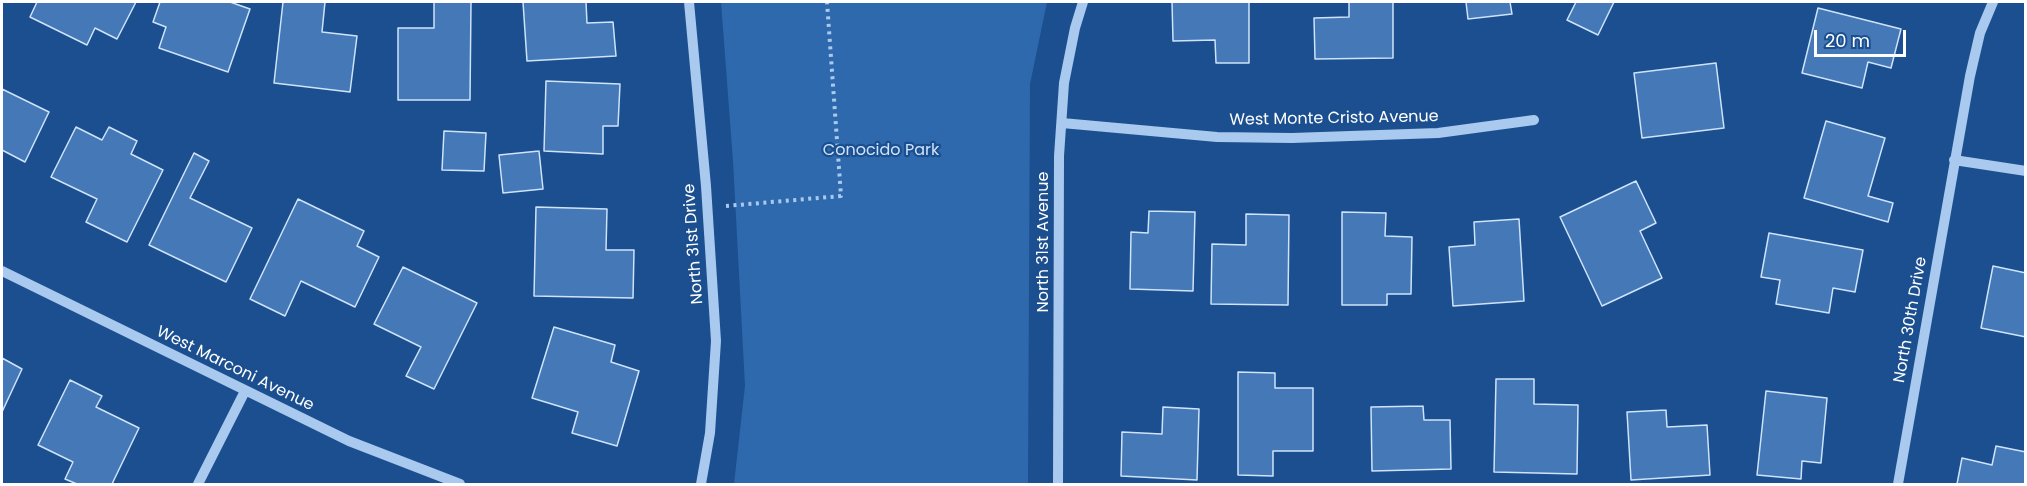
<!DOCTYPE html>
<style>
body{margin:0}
#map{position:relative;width:2027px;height:486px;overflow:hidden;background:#1b4f8f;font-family:Poppins,sans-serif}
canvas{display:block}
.frame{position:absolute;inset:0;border:3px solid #fff;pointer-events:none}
.scale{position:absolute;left:1814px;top:30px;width:92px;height:27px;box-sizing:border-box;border:3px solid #fff;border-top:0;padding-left:8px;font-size:18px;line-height:21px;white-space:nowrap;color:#fff;-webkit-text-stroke:4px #1b4f8f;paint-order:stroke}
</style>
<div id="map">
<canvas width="2027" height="486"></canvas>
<div class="frame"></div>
<div class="scale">20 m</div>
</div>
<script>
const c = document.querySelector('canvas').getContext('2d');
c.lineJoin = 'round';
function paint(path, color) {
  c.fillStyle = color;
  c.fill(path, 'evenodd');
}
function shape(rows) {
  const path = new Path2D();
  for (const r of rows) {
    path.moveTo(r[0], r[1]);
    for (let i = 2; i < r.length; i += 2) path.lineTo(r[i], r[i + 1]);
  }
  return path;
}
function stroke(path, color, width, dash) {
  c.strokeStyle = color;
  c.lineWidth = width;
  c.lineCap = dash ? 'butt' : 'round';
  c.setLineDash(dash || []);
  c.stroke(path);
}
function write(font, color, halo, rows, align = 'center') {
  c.font = font + ' Poppins,sans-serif';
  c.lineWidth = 4.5;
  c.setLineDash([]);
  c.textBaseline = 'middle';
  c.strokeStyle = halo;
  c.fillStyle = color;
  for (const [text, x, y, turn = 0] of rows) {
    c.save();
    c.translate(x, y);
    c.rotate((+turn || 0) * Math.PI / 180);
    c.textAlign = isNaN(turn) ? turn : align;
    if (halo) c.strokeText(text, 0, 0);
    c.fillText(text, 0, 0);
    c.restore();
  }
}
const green = shape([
 [721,2,1047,2,1030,84,1028,484,734,484,745,386,733,161]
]);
const building = shape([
 [37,2,136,2,117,39,95,28,87,45,30,17,37,2],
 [160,2,230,2,250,9,228,72,159,48,166,27,153,22,160,2],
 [283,2,325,2,322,32,357,36,350,92,274,83,283,2],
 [434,2,471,2,470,100,398,100,398,28,434,28,434,2],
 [523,2,586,2,587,23,613,22,616,56,527,61,523,2],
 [1172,2,1249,2,1249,63,1216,63,1215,40,1173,41,1172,2],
 [1349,2,1393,2,1393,58,1315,59,1314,18,1349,17,1349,2],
 [1466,2,1510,2,1512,14,1468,19,1466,2],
 [1576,2,1614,2,1598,35,1567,20,1576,2],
 [1818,8,1901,29,1891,68,1868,62,1862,88,1802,73,1818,8],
 [1716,63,1724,128,1642,138,1634,73,1716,63],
 [546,81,620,84,618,126,603,126,603,154,544,151,546,81],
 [2,89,49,112,25,162,2,150,2,89],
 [1826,121,1885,138,1868,196,1893,203,1888,222,1804,198,1826,121],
 [76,127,102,140,109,127,137,141,131,154,163,170,127,242,86,222,97,199,51,177,76,127],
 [444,131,486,133,484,171,442,170,444,131],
 [539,151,543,189,503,193,499,155,539,151],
 [194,153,209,161,190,198,252,228,226,282,149,245,194,153],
 [1636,181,1656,223,1640,231,1662,278,1602,306,1560,217,1636,181],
 [298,199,364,231,357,246,379,257,355,307,301,281,285,316,250,299,298,199],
 [536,207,607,209,606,250,634,250,633,298,534,296,536,207],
 [1149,211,1195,212,1193,291,1130,289,1131,232,1148,233,1149,211],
 [1342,212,1386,213,1385,236,1412,237,1411,294,1387,294,1387,305,1342,305,1342,212],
 [1246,214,1289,215,1288,305,1211,304,1212,244,1246,245,1246,214],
 [1519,219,1524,301,1453,306,1449,247,1475,245,1474,222,1519,219],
 [1769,233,1863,250,1855,292,1833,288,1829,313,1776,304,1780,280,1761,277,1769,233],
 [1993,266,2026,273,2026,337,1981,328,1993,266],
 [403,267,477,303,434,389,406,376,421,347,374,324,403,267],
 [554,327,615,345,611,362,639,371,617,446,572,433,578,412,532,398,554,327],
 [2,358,22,369,2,412,2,358],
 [1238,372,1275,373,1275,388,1313,388,1313,451,1273,451,1273,476,1238,475,1238,372],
 [1496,379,1534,379,1534,404,1578,405,1577,474,1494,472,1496,379],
 [70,380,102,396,96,407,139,428,112,484,77,484,65,479,73,462,38,445,70,380],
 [1766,391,1827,398,1821,463,1802,461,1801,479,1757,475,1766,391],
 [1423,406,1424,420,1450,420,1451,469,1372,471,1371,407,1423,406],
 [1163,407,1199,409,1197,480,1121,476,1122,432,1162,434,1163,407],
 [1666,410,1667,427,1707,425,1710,475,1631,480,1627,412,1666,410],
 [1996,446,2026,452,2026,484,1957,484,1962,458,1992,465,1996,446]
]);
const path = shape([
 [726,206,841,196,827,2]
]);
const minor = shape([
 [689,2,706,186,716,341,710,433,701,484],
 [1062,123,1217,137,1292,138,1438,133,1534,120],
 [1954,160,2026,171],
 [2,271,349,441,460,484],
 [198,484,245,391],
 [1058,484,1059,156,1064,83,1075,28,1083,2],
 [1898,484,1970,76,1980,33,1993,2]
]);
const streetNames = [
 ["West Monte Cristo Avenue",1334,119,-1],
 ["North 31st Avenue",1044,242,-90],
 ["North 31st Drive",694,244,-94],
 ["North 30th Drive",1911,320,-80],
 ["West Marconi Avenue",235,369,26]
];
const parkNames = [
 ["Conocido Park",881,151]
];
paint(green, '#2e69ad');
paint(building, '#4478b7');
stroke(building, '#cfe3fa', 1.5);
stroke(path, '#a9c9ee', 4, [3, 4.5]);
stroke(minor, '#a9c9ee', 10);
write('16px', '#fff', '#1b4f8f', streetNames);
write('16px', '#cfe3fa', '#1b4f8f', parkNames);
</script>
